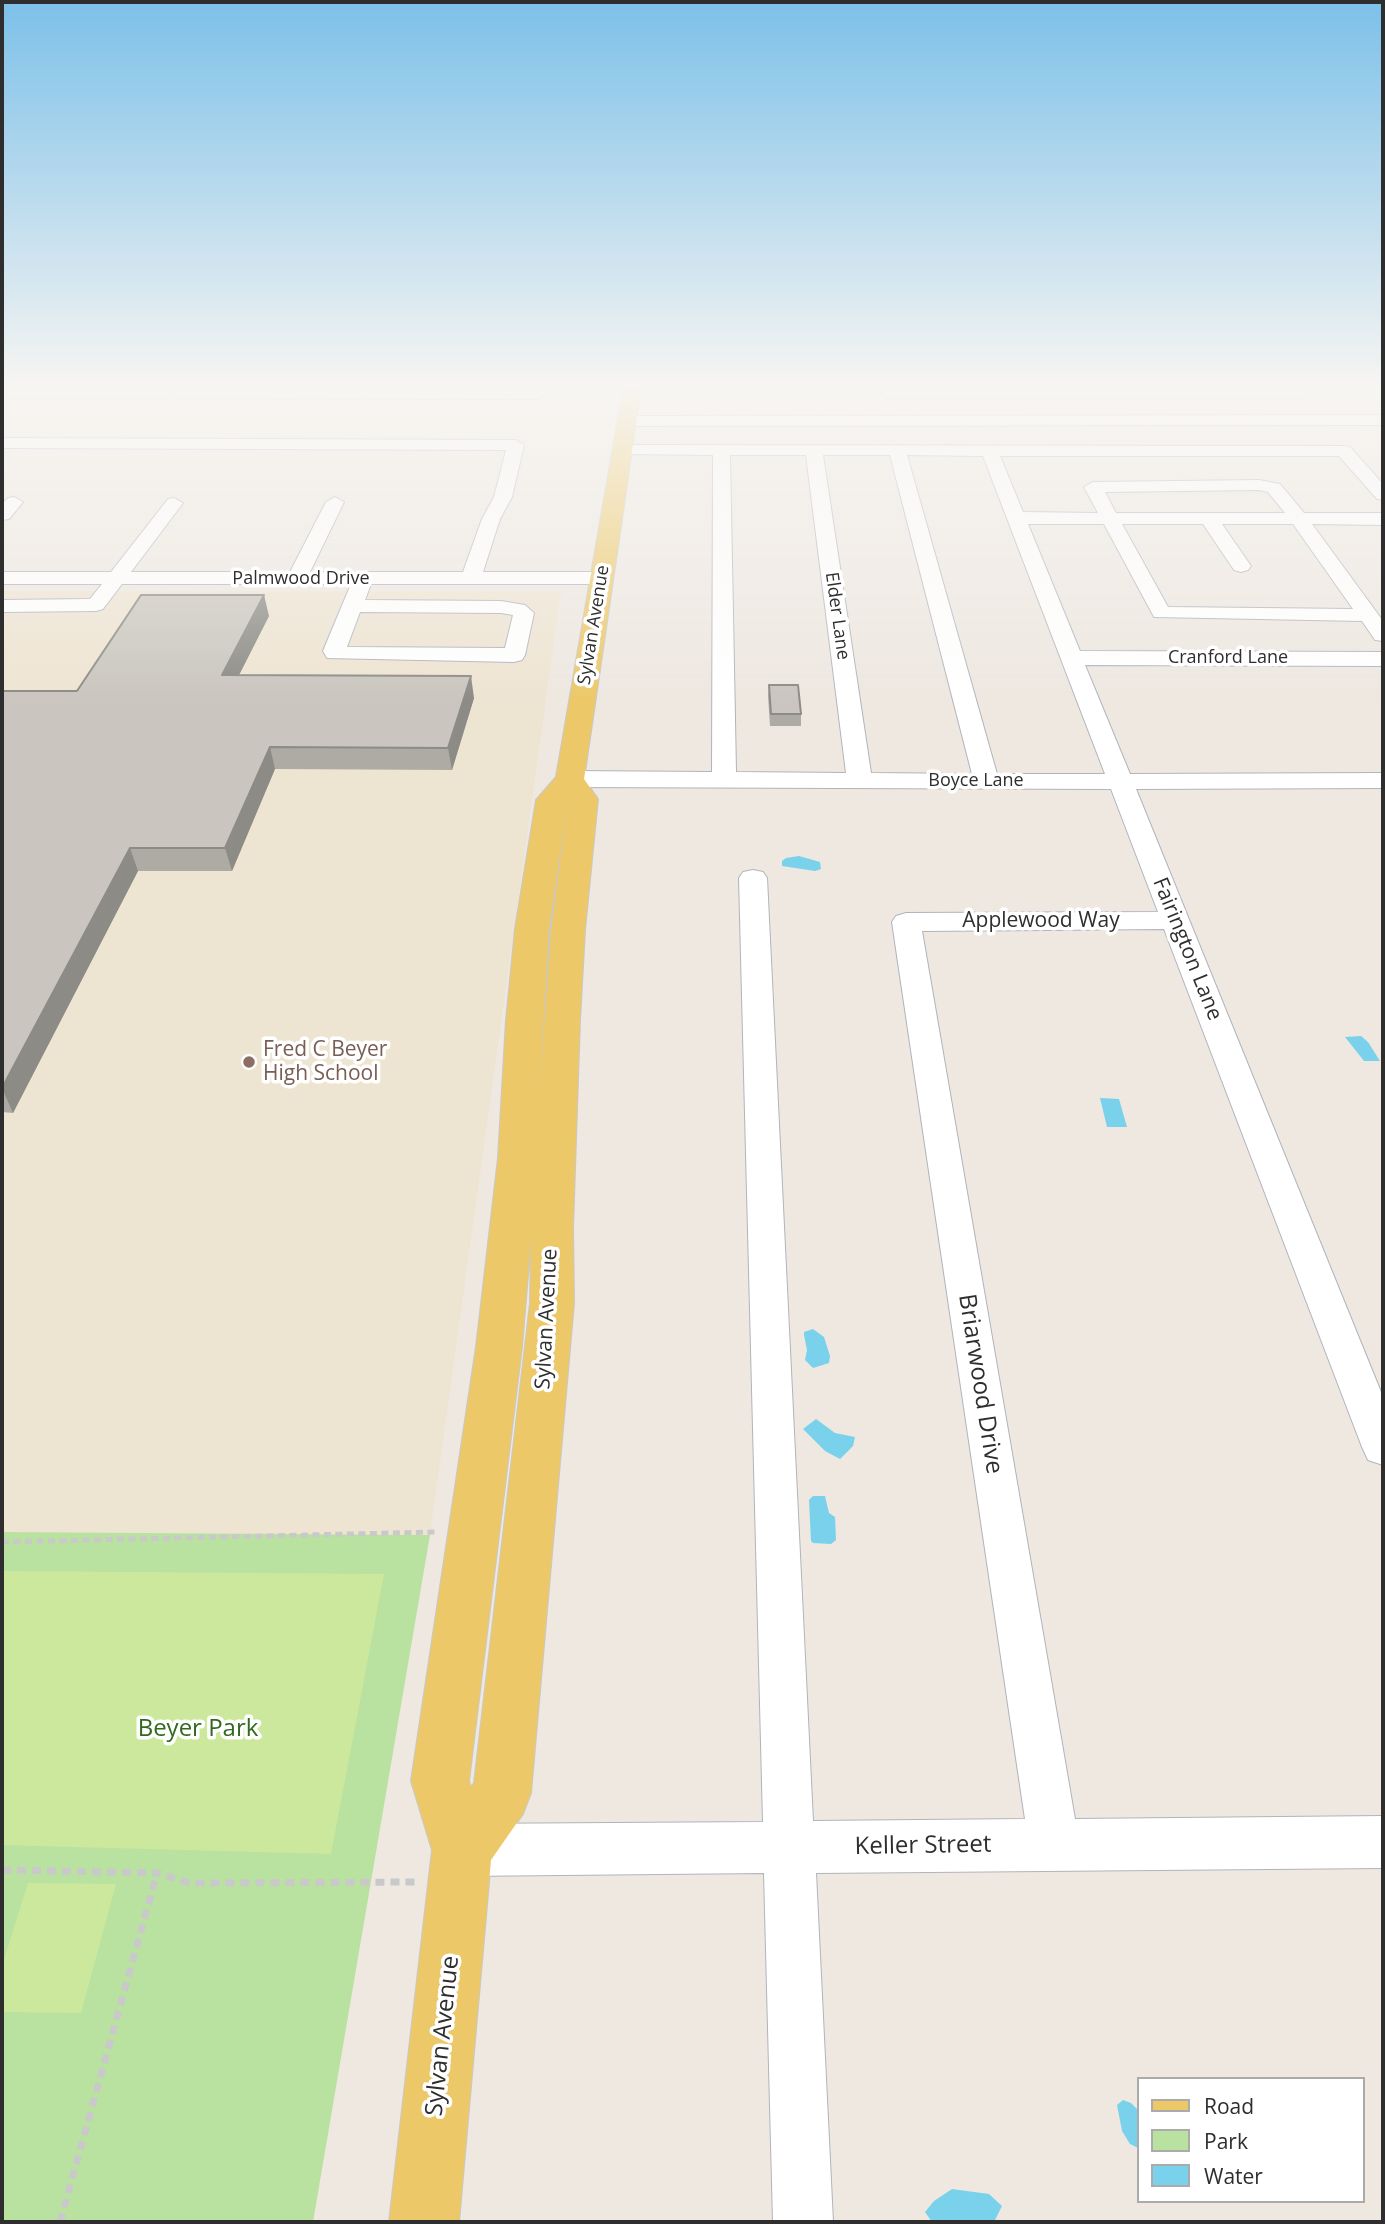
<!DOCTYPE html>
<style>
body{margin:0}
#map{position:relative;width:1385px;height:2224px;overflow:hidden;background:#eee8e1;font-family:"Open Sans",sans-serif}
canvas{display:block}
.frame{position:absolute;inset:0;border:4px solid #2e2e2e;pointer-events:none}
.legend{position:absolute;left:1137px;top:2077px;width:228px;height:126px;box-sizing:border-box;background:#fff;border:2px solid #ababab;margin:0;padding:9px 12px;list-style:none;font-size:21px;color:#2e2e2e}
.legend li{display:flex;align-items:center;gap:14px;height:35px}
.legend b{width:35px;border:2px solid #ababab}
</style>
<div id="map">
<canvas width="1385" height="2224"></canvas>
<div class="frame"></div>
<ul class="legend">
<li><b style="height:9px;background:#ecc868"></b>Road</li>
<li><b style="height:19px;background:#b9e2a0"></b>Park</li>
<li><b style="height:19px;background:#7ad1eb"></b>Water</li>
</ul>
</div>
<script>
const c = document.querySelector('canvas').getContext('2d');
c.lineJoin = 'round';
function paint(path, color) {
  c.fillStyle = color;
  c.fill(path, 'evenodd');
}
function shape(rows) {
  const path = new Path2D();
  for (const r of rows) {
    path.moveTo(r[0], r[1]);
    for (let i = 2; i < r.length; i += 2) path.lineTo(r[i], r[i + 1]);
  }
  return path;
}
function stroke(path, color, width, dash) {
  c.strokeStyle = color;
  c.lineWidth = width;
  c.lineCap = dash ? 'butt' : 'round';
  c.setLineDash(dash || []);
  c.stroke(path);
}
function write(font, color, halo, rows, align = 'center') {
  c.font = font + ' "Open Sans",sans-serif';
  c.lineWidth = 7;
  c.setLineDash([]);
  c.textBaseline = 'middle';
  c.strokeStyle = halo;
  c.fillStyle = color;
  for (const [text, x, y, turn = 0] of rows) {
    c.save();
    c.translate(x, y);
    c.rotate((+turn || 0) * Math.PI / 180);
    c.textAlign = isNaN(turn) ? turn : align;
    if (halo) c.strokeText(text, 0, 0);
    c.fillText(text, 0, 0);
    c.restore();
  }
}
const education = shape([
 [2,591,561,592,430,1535,2,1532]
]);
const green = shape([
 [2,1532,430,1535,313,2222,2,2222]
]);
const pitch = shape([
 [2,1571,384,1574,331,1854,2,1845],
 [28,1883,116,1884,81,2013,2,2012,2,1966]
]);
const water = shape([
 [799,856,820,862,821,869,815,871,782,866,782,861,786,858],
 [1361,1036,1368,1042,1380,1061,1364,1061,1345,1037],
 [1100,1098,1119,1099,1127,1127,1107,1127],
 [813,1329,824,1337,830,1356,829,1363,813,1368,805,1360,807,1350,804,1335,804,1332],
 [816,1419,835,1433,855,1437,853,1446,840,1459,825,1451,803,1429],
 [813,1496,825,1496,829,1513,835,1517,836,1540,831,1544,813,1543,811,1541,809,1500],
 [1123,2100,1131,2103,1138,2110,1138,2148,1130,2144,1122,2131,1117,2105],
 [952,2189,989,2194,1002,2206,994,2222,932,2222,925,2212,934,2201]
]);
const pathFar1 = shape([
 [2,1542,437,1532]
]);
const path = shape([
 [2,1870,157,1873,189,1883,416,1882],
 [60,2222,157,1873]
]);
const minor = shape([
 [2,389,548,389,543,397,538,399,2,398,2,389],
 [735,389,751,389,751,390,743,395,735,389],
 [879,389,1306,389,1311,393,1303,398,888,398,883,396,879,389],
 [1383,415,1383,425,626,426,618,421,626,416,1383,415],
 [2,438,516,440,524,445,512,497,500,519,483,572,601,572,608,574,611,578,608,582,601,584,371,584,365,600,501,601,525,605,534,613,525,655,522,660,514,662,327,658,323,651,351,584,122,584,103,609,96,611,2,612,2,600,90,599,102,584,2,584,2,572,111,572,168,499,174,498,183,503,131,572,290,572,326,502,335,497,344,502,310,572,463,572,482,519,494,497,506,450,2,448,2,438],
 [360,612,501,613,513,615,505,648,347,647,360,612],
 [622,445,1344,446,1350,447,1383,484,1383,500,1377,499,1339,456,1000,456,1023,512,1098,513,1084,487,1093,482,1259,480,1280,484,1304,513,1383,513,1383,525,1312,524,1383,621,1383,641,1375,640,1362,621,1154,617,1104,524,1028,524,1080,651,1383,652,1383,666,1085,665,1130,774,1383,773,1383,788,1136,789,1383,1397,1383,1465,1368,1460,1362,1447,1164,929,922,931,1075,1819,1383,1816,1383,1868,816,1873,833,2222,773,2222,764,1873,462,1876,444,1868,436,1850,444,1832,462,1824,763,1822,739,878,743,872,753,870,763,872,767,878,813,1821,1025,1819,892,922,896,916,906,913,1158,912,1111,789,570,787,561,784,557,779,561,774,570,771,712,772,713,455,616,454,614,450,622,445],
 [730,455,806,455,846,773,736,772,730,455],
 [823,455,890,455,972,774,871,773,823,455],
 [907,455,983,456,1105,774,997,774,907,455],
 [1259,490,1268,492,1285,513,1116,513,1105,492,1259,490],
 [1122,524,1203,524,1234,570,1241,572,1248,570,1251,566,1222,524,1293,524,1353,609,1168,607,1122,524],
 [14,497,23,502,9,519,2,520,2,504,8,498,14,497]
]);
const major = shape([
 [623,389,641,389,584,779,598,799,585,930,580,1020,573,1228,574,1303,531,1793,523,1814,491,1860,459,2222,389,2222,432,1850,411,1781,476,1347,498,1158,506,1020,515,929,536,800,556,777,623,389],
 [568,799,551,930,540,1084,549,929,568,799],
 [531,1239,530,1303,474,1783,471,1787,469,1781,522,1347,531,1239]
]);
const wall = shape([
 [269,616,238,676,474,698,452,770,275,769,232,871,138,871,13,1113,2,1112,2,691,77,691],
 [769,685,801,714,801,726,770,726,768,696]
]);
const shadedWall = shape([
 [264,595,269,616,228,697,222,675],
 [471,676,474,698,452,770,448,748],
 [270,747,275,769,232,871,225,848],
 [130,848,138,871,13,1113,2,1088]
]);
const building = shape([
 [141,595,264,595,222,675,471,676,448,748,270,747,225,848,130,848,2,1088,2,691,77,691,141,595],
 [769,685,798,685,801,714,771,714,769,685]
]);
const markers = [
 [249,1062,7,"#8d6e63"]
];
const farStreetnames = [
 ["Palmwood Drive",301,579],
 ["Elder Lane",837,616,82],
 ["Sylvan Avenue",594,625,-81],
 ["Cranford Lane",1228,658],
 ["Boyce Lane",976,781]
];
const streetNames = [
 ["Applewood Way",1041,921],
 ["Fairington Lane",1187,949,68],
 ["Sylvan Avenue",547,1319,-87]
];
const educationNames = [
 ["Fred C Beyer",263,1050],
 ["High School",263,1074]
];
const nearStreetnames = [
 ["Briarwood Drive",980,1384,81],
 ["Keller Street",923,1846,-1],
 ["Sylvan Avenue",443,2036,-84]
];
const nearParknames = [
 ["Beyer Park",198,1729]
];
paint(education, '#eee4d2');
paint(green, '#b9e2a0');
paint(pitch, '#cbe89d');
paint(water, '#7ad1eb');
stroke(minor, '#b1b4bd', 2);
stroke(major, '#c9c9c9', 2);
stroke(pathFar1, '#c9c9c9', 5, [7, 4.5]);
stroke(path, '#c9c9c9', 7, [9, 6]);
paint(minor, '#fff');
paint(major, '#ecc868');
paint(wall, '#aeaaa4');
paint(shadedWall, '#8d8b86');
paint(building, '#cac6bf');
stroke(building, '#8d8b86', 2);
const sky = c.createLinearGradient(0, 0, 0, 701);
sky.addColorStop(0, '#7cc0e9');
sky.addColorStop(0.55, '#f7f5f2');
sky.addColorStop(1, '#f7f5f200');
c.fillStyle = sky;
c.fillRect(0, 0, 1385, 701);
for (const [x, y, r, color] of markers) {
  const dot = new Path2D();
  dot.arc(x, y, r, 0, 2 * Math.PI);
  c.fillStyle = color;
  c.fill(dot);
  stroke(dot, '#fff', 2.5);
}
write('18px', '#2e2e2e', '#fff', farStreetnames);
write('21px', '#2e2e2e', '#fff', streetNames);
write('21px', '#785e54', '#fff', educationNames, 'left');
write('24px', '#2e2e2e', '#fff', nearStreetnames);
write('24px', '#316a1e', '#fff', nearParknames);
</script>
